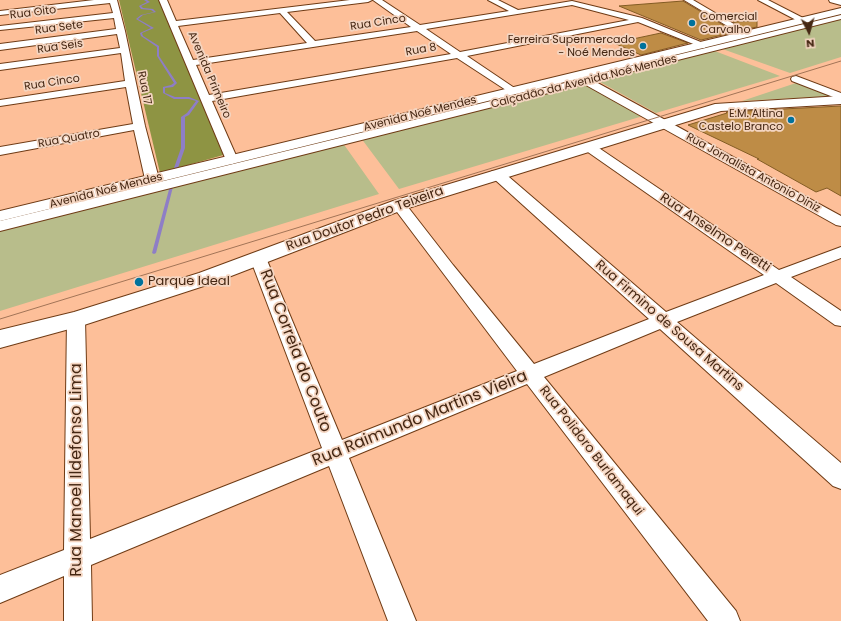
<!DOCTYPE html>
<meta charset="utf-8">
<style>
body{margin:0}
#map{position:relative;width:841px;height:621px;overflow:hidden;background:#fdbf99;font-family:Poppins,sans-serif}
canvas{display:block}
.north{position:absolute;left:789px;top:12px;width:40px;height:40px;-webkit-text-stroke:3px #f4d5c1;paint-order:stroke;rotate:174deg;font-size:11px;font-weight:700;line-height:16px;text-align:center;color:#452713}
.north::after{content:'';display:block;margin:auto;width:14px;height:18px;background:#452713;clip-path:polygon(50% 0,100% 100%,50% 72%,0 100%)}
</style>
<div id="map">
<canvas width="841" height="621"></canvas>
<div class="north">N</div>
</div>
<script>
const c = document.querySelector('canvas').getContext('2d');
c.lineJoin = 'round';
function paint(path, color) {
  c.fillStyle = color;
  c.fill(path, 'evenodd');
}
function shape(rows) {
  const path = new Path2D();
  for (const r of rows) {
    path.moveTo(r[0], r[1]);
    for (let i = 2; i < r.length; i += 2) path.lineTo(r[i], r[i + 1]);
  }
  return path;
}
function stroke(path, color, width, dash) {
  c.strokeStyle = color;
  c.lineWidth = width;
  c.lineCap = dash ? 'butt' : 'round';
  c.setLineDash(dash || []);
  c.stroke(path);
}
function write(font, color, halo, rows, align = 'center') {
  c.font = font + ' Poppins,sans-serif';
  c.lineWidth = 3.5;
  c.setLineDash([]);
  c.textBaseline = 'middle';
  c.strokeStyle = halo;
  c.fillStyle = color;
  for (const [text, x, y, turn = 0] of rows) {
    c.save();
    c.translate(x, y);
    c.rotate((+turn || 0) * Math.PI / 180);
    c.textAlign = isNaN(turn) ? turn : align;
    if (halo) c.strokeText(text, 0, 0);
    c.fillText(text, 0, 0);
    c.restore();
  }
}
const green = shape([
 [841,15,841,57,790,73,714,46],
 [707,48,780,76,656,113,591,77],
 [578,79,643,116,399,189,358,134],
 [799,82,834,96,742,101],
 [340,139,379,194,0,311,0,223]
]);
const forest = shape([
 [119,0,161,0,227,154,160,173]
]);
const stream = shape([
 [144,0,147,0,150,2,141,6,143,8,153,9,156,12,143,15,138,19,154,28,142,33,143,36,159,46,159,56,177,83,173,87,165,88,165,93,175,97,189,97,199,101,189,115,185,117,185,148,178,168,176,169,174,168,181,148,181,117,187,113,196,101,189,99,174,99,163,93,163,87,171,85,174,83,157,56,157,47,141,36,140,33,151,28,136,19,141,15,154,12,151,10,141,9,139,6,147,2,144,0],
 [171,182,172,182,174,183,156,253,154,254,152,253,171,182]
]);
const building = shape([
 [683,1,735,32,701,40,619,6,683,1],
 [757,21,757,27,746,29,733,22,757,21],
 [661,33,688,43,641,55,614,43,661,33],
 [841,106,841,196,827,188,816,192,757,159,759,159,688,125,727,113,726,112,841,106]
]);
const street = shape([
 [94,0,117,0,125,31,145,126,159,179,157,182,152,183,147,182,145,179,134,130,0,155,0,147,133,124,126,87,0,106,0,100,125,81,121,53,0,70,0,64,120,48,117,34,0,50,0,44,116,29,114,18,0,30,0,26,113,13,110,3,0,15,0,11,94,0],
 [159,0,167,0,176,21,350,0,372,0,368,2,287,12,315,41,411,27,373,0,382,0,420,25,509,11,488,0,498,0,518,10,572,1,642,18,708,45,704,48,701,47,638,22,467,56,516,89,517,91,512,94,457,58,212,101,238,160,232,164,226,160,159,0],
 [572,5,629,20,460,52,426,29,572,5],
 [280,13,307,43,193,60,178,26,280,13],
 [417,31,451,54,209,95,196,65,417,31],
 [684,0,693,0,751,34,747,37,744,36,684,0],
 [758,0,768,0,807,20,800,22,758,0],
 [829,0,841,0,841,5,830,2,829,0],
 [841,15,841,19,594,81,841,216,841,226,836,225,584,84,0,231,0,221,577,80,577,76,581,75,587,77,841,15],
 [796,76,841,93,841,100,792,81,791,79,792,77,796,76],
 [589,143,593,144,779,270,841,247,841,258,791,277,841,311,841,326,835,325,776,283,677,322,841,463,841,489,833,486,660,329,544,377,736,611,740,621,708,621,527,384,349,458,416,621,388,621,329,466,91,565,92,621,64,621,64,576,0,603,0,575,64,550,67,319,70,314,76,313,82,314,85,319,90,539,322,448,250,258,252,254,258,253,264,254,266,258,342,440,517,371,394,208,392,205,394,202,404,202,453,265,534,364,649,319,492,177,490,174,492,171,502,171,666,312,764,275,585,150,583,147,585,144,589,143]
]);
const secondary = shape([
 [841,8,841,14,0,221,0,211,841,8],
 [841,96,841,104,721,111,405,209,213,283,84,325,0,348,0,330,74,312,199,273,393,201,715,104,841,96]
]);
const tram = shape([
 [0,319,841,61]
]);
const markers = [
 [692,23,4,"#00729c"],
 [643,46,4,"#00729c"],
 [791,120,4,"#00729c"],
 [139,282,5,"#00729c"]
];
const farStreetnames = [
 ["Rua Oito",33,13,-7],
 ["Rua Cinco",378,23,-9],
 ["Rua Sete",59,28,-7],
 ["Rua Seis",60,47,-8],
 ["Rua 8",421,50,-10],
 ["Avenida Primeiro",209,75,67],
 ["Calçadão da Avenida Noé Mendes",584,82,-14],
 ["Rua Cinco",52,83,-9],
 ["Rua 17",144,88,79],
 ["Avenida Noé Mendes",420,114,-14],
 ["Rua Quatro",69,139,-10],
 ["Rua Jornalista Antonio Diniz",753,173,29],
 ["Avenida Noé Mendes",106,191,-14]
];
const farPoinames = [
 ["Comercial",700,17,"left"],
 ["Carvalho",700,30,"left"],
 ["Ferreira Supermercado",635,40],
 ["- Noé Mendes",635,53],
 ["E.M. Altina",783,114],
 ["Castelo Branco",783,127]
];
const streetNames = [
 ["Rua Doutor Pedro Teixeira",365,219,-20],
 ["Rua Anselmo Peretti",715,233,34],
 ["Rua Firmino de Sousa Martins",669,326,41],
 ["Rua Polidoro Burlamaqui",591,451,52]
];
const poiNames = [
 ["Parque Ideal",148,282]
];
const nearStreetnames = [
 ["Rua Correia do Couto",295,351,69],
 ["Rua Raimundo Martins Vieira",420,419,-22],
 ["Rua Manoel Ildefonso Lima",77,470,-90]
];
paint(green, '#b8bd8b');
paint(forest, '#8e9443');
paint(stream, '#8e7ec6');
paint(building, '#be8c46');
stroke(building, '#835c24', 1);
stroke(street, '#6f3b15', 2);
stroke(secondary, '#6f3b15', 2);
paint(street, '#fff');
paint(secondary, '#fff');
stroke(tram, '#a27457', 1);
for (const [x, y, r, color] of markers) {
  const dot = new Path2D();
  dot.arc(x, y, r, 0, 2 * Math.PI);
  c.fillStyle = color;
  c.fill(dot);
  stroke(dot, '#f4d5c1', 1.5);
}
write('11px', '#452713', '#f4d5c1', farStreetnames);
write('11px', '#452713', '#f4d5c1', farPoinames, 'right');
write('13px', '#452713', '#f4d5c1', streetNames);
write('13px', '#452713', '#f4d5c1', poiNames, 'left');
write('16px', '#452713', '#f4d5c1', nearStreetnames);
</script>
